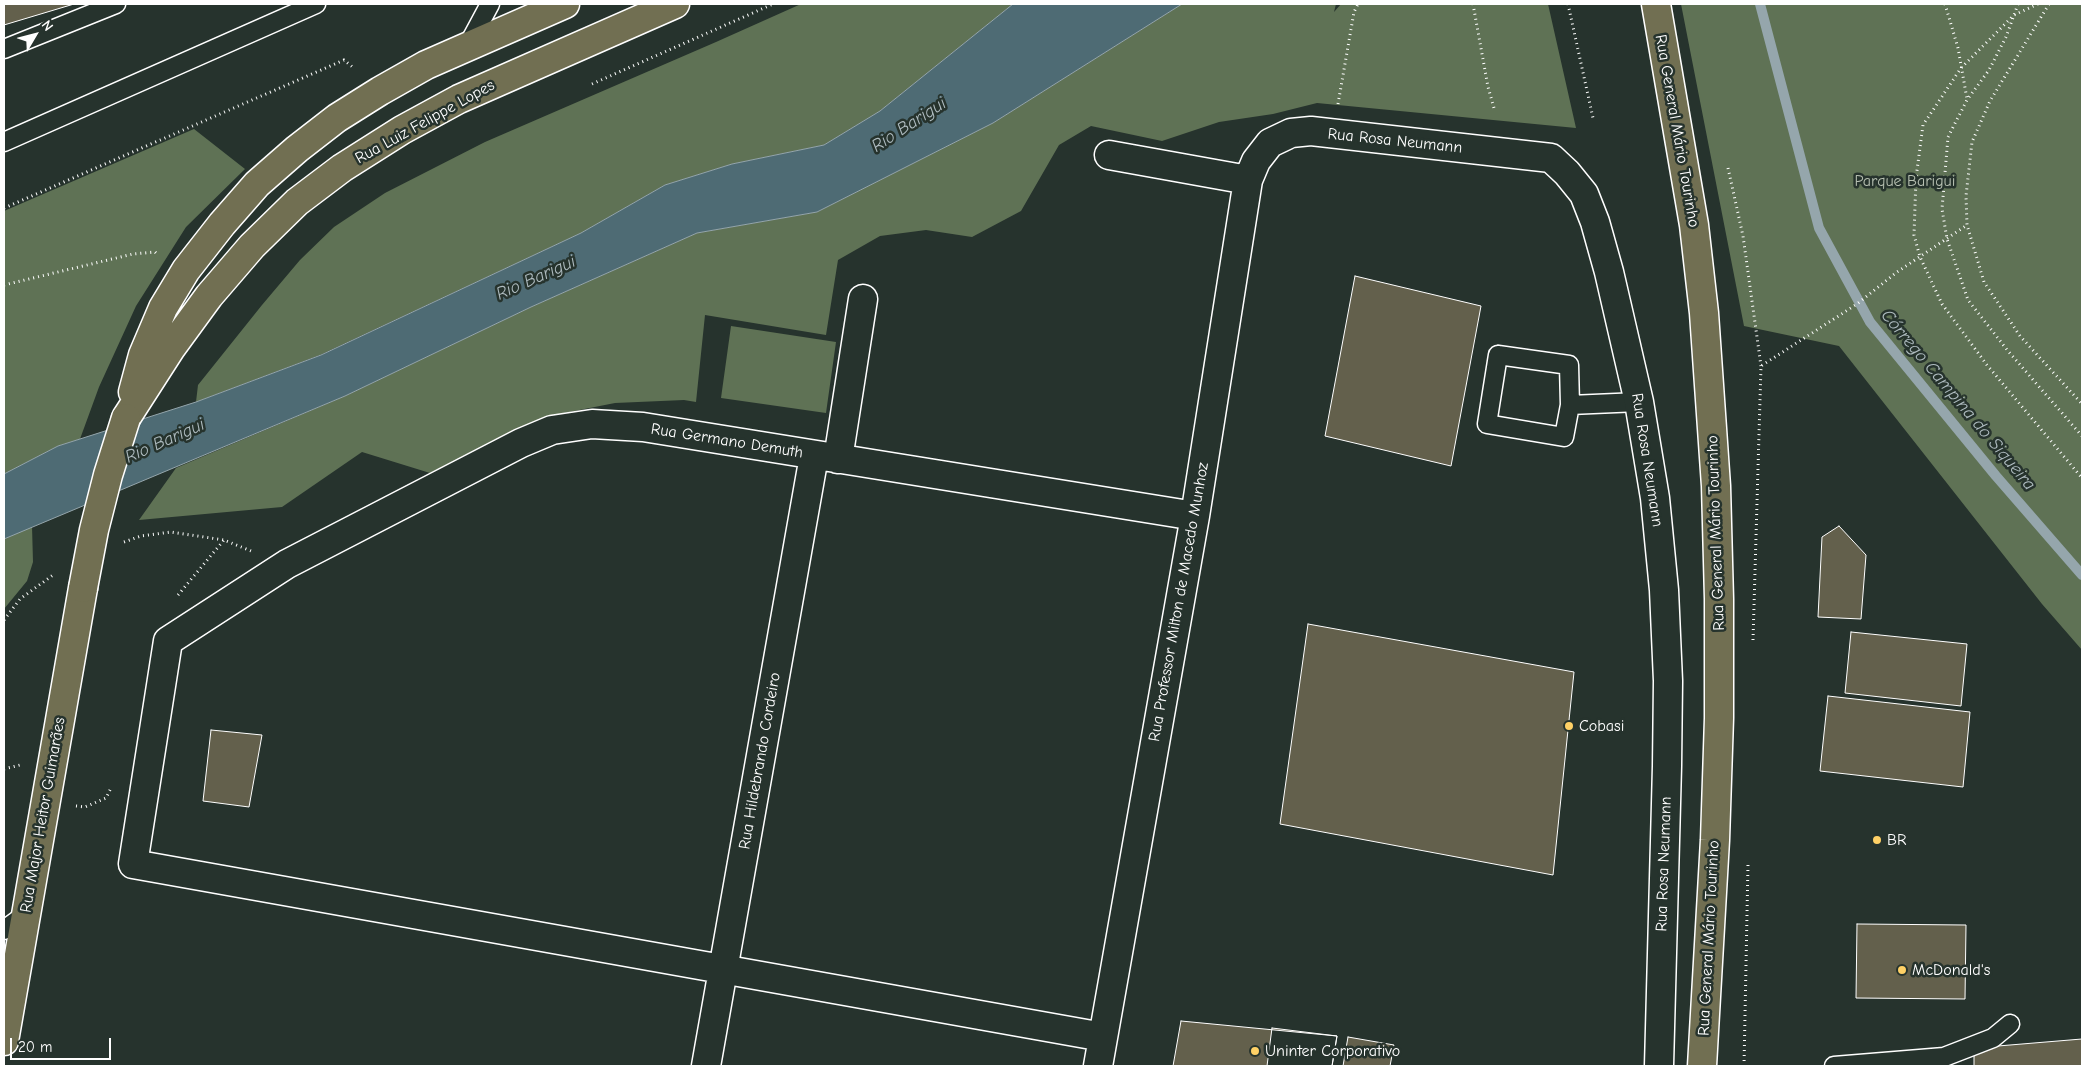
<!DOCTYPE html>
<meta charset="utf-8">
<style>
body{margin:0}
#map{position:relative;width:2086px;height:1070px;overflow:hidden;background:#26332d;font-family:"Comic Neue",sans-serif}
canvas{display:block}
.frame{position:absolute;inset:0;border:5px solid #fff;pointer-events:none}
.north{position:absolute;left:10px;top:10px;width:50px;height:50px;-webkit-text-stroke:4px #26332d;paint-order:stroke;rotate:53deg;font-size:14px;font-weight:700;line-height:20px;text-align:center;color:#fff}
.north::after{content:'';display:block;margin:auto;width:18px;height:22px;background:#fff;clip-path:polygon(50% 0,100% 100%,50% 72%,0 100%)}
.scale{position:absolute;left:10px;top:1038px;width:101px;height:22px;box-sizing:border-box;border:2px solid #fff;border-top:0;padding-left:6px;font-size:15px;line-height:18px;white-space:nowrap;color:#fff;-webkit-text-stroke:4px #26332d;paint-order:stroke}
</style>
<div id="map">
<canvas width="2086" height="1070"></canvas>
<div class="frame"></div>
<div class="north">N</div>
<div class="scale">20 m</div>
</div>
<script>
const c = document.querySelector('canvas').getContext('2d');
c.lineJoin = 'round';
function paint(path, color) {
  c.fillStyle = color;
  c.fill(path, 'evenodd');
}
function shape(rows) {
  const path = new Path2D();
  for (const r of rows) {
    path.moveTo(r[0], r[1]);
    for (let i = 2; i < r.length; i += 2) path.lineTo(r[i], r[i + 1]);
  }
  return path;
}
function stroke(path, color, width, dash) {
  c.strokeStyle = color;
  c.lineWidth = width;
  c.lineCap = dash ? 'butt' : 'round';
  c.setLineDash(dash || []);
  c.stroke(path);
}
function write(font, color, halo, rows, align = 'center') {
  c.font = font + ' "Comic Neue",sans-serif';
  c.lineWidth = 5;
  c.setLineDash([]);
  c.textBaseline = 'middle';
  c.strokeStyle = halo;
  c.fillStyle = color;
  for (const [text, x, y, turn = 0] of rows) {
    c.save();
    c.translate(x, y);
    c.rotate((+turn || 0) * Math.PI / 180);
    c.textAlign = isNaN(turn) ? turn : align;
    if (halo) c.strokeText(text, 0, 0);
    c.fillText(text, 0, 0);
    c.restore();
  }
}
const green = shape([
 [801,4,1013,4,880,111,824,145,732,164,665,185,581,233,320,355,196,402,198,385,262,305,300,260,334,227,385,193,485,142,716,42],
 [1182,4,1336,4,1334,12,1341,4,1548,4,1576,128,1317,103,1273,114,1219,122,1162,141,1091,126,1059,145,1021,211,972,237,926,230,880,236,838,260,826,335,705,315,696,402,684,400,615,403,554,415,430,473,362,452,282,507,139,520,176,468,345,396,531,307,697,233,817,212,993,123],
 [1681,4,2082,4,2082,650,2042,604,1839,346,1744,326],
 [194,129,245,169,186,227,136,306,99,387,80,439,58,446,4,474,4,211],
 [731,326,836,342,826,413,721,398],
 [32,526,33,562,27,581,4,609,4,539]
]);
const water = shape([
 [1013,4,1182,4,993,123,817,212,697,233,531,307,345,396,4,539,4,474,58,446,196,402,321,355,581,233,665,185,732,164,824,145,880,111,1013,4]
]);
const stream = shape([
 [1760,4,1819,228,1870,322,1996,476,2082,575]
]);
const building = shape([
 [4,4,74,4,4,25,4,4],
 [1355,276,1481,306,1451,466,1325,436,1355,276],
 [1839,526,1866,555,1861,619,1818,617,1822,537,1839,526],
 [1308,624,1574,672,1553,875,1280,824,1308,624],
 [1851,632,1967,644,1961,706,1845,693,1851,632],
 [1828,696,1970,712,1963,787,1820,771,1828,696],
 [211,730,262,735,249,807,203,801,211,730],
 [1857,924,1966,925,1965,999,1856,998,1857,924],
 [1181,1021,1337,1036,1332,1066,1173,1066,1181,1021],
 [1272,1028,1337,1036,1332,1066,1267,1066,1272,1028],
 [1348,1037,1394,1045,1390,1066,1343,1066,1348,1037],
 [2082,1039,2082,1066,1974,1066,1974,1048,2082,1039]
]);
const path = shape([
 [1473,4,1488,87,1494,108],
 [1568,4,1593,118],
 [1945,4,1958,48,1967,99],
 [2018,4,2006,37,1989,70,1967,100,1948,137,1942,209,1947,239,1968,300,2008,351,2082,436],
 [2038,4,2014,15,1961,68,1923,125,1916,178,1914,235,1920,257,1942,304,1987,365,2082,478],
 [2049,4,1990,101,1972,142,1966,196,1967,225,1984,282,2020,336,2082,404],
 [592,84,773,4],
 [1338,104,1354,12,1358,4],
 [1728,168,1743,236,1761,366],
 [4,208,344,60,355,69],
 [4,285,133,254,155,252,158,255],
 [124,542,141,536,171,532,224,540,251,551],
 [178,595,224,540],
 [4,620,20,599,53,575],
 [1753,640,1761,366,1857,304,1897,272,1967,225],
 [4,769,20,765],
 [76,806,85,807,106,798,111,788],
 [1744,1066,1748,864]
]);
const service = shape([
 [468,45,490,4],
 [4,49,116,4],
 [4,142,316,4],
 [1498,355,1569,365,1570,405,1564,437,1487,424,1498,355],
 [1570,405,1639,402],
 [4,930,26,914],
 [1834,1066,1944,1057,1993,1038,2010,1024]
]);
const minor = shape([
 [1109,155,1248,180],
 [838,459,863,299],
 [1103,1037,133,864,168,641,287,564,521,443,552,430,592,424,643,427,1195,516],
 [706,1066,814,456],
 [1098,1066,1195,516,1248,180,1256,161,1270,143,1291,133,1311,131,1551,158,1567,173,1584,194,1595,222,1609,272,1639,402,1655,498,1664,590,1668,681,1667,766,1659,1066]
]);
const primary = shape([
 [1656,4,1694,225,1704,313,1716,486,1719,599,1719,718,1715,840,1702,1066],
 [133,392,143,355,163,308,186,270,222,224,257,184,297,149,337,118,380,91,426,65,565,4],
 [126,418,171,348,209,296,252,246,297,202,342,168,402,130,459,99,675,4],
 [4,1041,83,588]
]);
const primaryBridge = shape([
 [83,588,94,530,108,475,126,418]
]);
const markers = [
 [1569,726,5,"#ffd166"],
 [1877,840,5,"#ffd166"],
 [1902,970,5,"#ffd166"],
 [1255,1051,5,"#ffd166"]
];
const streetNames = [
 ["Rua Luiz Felippe Lopes",425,122,-29],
 ["Rua General Mário Tourinho",1677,131,80],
 ["Rua Rosa Neumann",1395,141,6],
 ["Rua Germano Demuth",727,441,9],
 ["Rua Rosa Neumann",1647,460,81],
 ["Rua General Mário Tourinho",1716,533,-92],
 ["Rua Professor Milton de Macedo Munhoz",1179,602,-80],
 ["Rua Hildebrando Cordeiro",760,761,-80],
 ["Rua Major Heitor Guimarães",43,815,-80],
 ["Rua Rosa Neumann",1664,864,-88],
 ["Rua General Mário Tourinho",1709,938,-87]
];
const parkNames = [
 ["Parque Barigui",1905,181]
];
const poiNames = [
 ["Cobasi",1579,726],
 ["BR",1887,840],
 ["McDonald's",1912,970],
 ["Uninter Corporativo",1265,1051]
];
const waterNames = [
 ["Rio Barigui",909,125,-33],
 ["Rio Barigui",536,278,-24],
 ["Córrego Campina do Siqueira",1958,400,50],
 ["Rio Barigui",165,441,-24]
];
paint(green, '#5f7255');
paint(water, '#4e6b74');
stroke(water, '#95a6ac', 1);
stroke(stream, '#95a6ac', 10);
paint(building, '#63604c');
stroke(building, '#fff', 1);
stroke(service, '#fff', 21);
stroke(minor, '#fff', 31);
stroke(primary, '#fff', 31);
stroke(path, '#fff', 3, [1, 4]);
stroke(service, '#26332d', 18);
stroke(minor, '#26332d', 28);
stroke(primary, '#716f52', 28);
stroke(primaryBridge, '#fff', 31, []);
stroke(primaryBridge, '#716f52', 28);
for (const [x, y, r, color] of markers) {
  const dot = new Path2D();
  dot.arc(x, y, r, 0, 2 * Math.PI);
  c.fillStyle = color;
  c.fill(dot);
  stroke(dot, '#26332d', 2);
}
write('16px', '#fff', '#26332d', streetNames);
write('16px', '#b7c0b2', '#26332d', parkNames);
write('16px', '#fff', '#26332d', poiNames, 'left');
write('italic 18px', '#afbcc0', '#26332d', waterNames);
</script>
